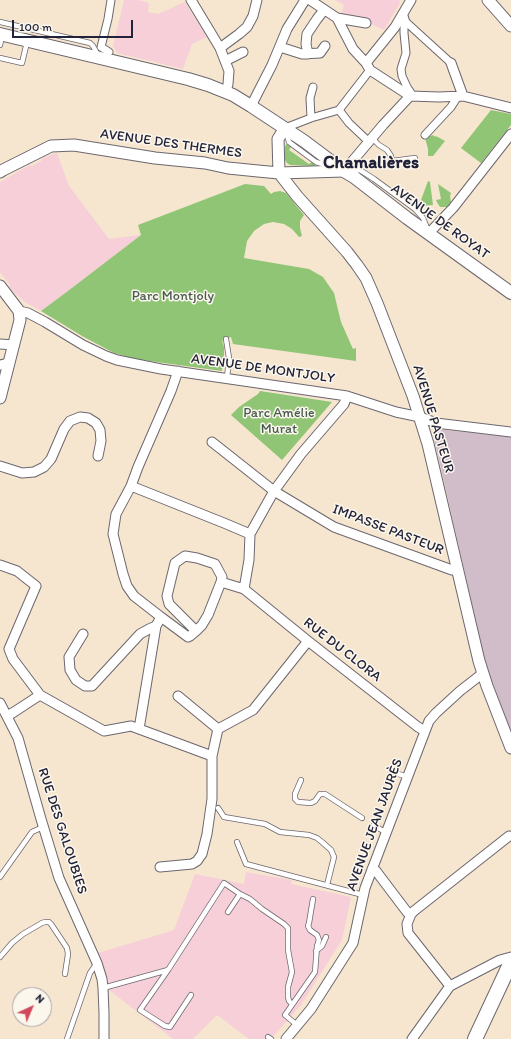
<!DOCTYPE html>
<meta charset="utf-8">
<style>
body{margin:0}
#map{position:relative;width:511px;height:1039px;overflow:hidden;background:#f6e6cf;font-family:Itim,sans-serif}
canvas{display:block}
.north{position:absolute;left:12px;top:987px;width:40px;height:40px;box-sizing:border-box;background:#fbf7ec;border:1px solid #a4a2a5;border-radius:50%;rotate:44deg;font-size:11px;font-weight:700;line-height:16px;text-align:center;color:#22223b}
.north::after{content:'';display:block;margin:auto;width:14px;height:18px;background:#d1495b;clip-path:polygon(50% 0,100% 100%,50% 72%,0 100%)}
.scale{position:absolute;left:12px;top:20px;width:121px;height:18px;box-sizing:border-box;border:2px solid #22223b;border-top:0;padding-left:5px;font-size:12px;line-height:14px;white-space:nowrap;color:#22223b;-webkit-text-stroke:3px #fbf7ec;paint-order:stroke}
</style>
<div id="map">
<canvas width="511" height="1039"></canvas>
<div class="north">N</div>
<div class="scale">100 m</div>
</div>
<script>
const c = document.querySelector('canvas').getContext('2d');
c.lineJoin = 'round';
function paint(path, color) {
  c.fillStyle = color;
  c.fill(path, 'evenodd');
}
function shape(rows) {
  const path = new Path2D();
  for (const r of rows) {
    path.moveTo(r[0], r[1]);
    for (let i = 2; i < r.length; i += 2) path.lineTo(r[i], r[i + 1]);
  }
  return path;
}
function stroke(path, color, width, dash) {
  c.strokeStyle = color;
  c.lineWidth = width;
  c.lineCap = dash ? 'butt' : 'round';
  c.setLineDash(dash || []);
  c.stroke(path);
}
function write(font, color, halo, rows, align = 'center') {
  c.font = font + ' Itim,sans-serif';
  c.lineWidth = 3;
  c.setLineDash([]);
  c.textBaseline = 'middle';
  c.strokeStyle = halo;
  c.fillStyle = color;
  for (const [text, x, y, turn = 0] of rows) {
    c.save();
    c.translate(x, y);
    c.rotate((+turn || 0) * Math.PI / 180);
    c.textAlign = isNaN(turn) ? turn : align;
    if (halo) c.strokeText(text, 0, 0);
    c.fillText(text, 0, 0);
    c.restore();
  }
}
const built = shape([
 [124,0,138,0,149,3,148,12,158,14,185,2,207,37,192,44,183,69,117,53,113,46],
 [335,0,400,0,399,2,400,3,384,30,367,22,341,14,344,5],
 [57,153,69,186,109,239,141,235,64,294,41,311,25,302,16,294,10,288,10,285,0,272,0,182,30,165,32,166,41,161,43,158],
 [246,872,292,880,291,884,351,897,342,940,301,1005,271,1039,249,1039,217,1015,193,1039,173,1039,109,990,107,978,98,953,174,930,195,874,244,884]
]);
const industrial = shape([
 [437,429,511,437,511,732,491,679,486,665,433,434]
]);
const green = shape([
 [491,110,511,114,511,125,481,163,461,148],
 [433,135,434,136,438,137,445,141,433,156,428,156,428,149,425,138],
 [286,144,291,147,289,150,309,164,312,162,316,165,313,166,290,165,287,163,285,160,285,147],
 [428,181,430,182,433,205,420,206,418,204,421,200],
 [245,184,264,186,271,194,274,192,280,191,286,193,304,215,300,221,300,228,302,236,299,237,292,229,284,224,273,222,264,224,254,231,247,241,244,258,309,269,323,277,334,293,341,322,353,349,356,348,356,361,233,344,231,337,222,341,224,347,224,355,222,371,135,359,114,353,82,336,41,311,64,294,141,235,138,225],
 [438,184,451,193,450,196,451,202,447,207,440,207,438,204,436,200,441,199],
 [260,391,332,402,282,460,231,415,239,407,258,394]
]);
const service = shape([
 [0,22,90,43,93,46,98,55],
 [0,45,2,36],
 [0,58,22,63,27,42],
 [286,132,289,142,293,145,316,162,332,167],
 [372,138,379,145,387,150,391,156,392,161,415,158],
 [348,171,360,170,374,179,415,209,423,218,427,228],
 [226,339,229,358,227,378],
 [395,773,408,777],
 [301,780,295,794,295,799,298,802,311,803,315,801,320,794,325,794,362,818],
 [218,808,224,817,265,824,280,832,309,835,317,838,322,842,331,850,334,857,327,885],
 [374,825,386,833],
 [237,842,246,864,363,895],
 [0,877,32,832,43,827],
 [240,894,250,899,262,909,284,924,288,928,288,950,292,972,288,987,288,997,289,1001,292,1004],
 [316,951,322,946,326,937],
 [0,957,12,943,23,934,42,923,45,922,49,922,51,924,67,948,68,954,65,974],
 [168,970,140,1010,165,1026,170,1027,191,995],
 [103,988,168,970,224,883,240,894,228,912],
 [297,1025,285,1015,315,972,317,946,319,940,317,935,310,930,308,926,309,923,313,899],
 [268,1037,271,1039],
 [67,1039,90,973,97,963]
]);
const pedestrian = shape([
 [403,13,406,22,404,26,404,33,406,53,401,69,402,76,407,87,413,96],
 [406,22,451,63],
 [109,52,101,47,108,19,111,0],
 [339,110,349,123,369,142],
 [311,118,310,98,313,87],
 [285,128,311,118,339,110,370,70],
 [425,135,451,107,458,96]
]);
const minor = shape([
 [191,0,220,48,229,71,228,84,226,92],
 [310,0,337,18,353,49,366,63],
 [337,18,366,23],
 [280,47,302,54,320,53,325,46],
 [220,48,239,34,247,27,253,16,257,0],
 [308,54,306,44,307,34,317,19,324,10],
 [225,61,243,52],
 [451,63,463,96],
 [410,96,370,70,366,63,395,27,411,0],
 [251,106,272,65,287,29,305,0],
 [344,171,383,125,410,96,439,97,463,96,511,108],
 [429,233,453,208,511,134],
 [19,311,28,313,45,322,83,345,106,356,117,360,161,369,347,396,396,412,420,417,436,423,511,432],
 [0,344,14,345],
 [0,365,9,363],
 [212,442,274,491,334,527,452,570,458,570],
 [0,466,22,473,34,472,44,467,51,459,64,429,70,421,80,417,88,418,96,423,100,430,101,441,98,456],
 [131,486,224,523,250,534],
 [0,565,17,571,36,586,9,649,13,659,40,695],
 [221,582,244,589,308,641,418,727,425,731],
 [244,589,249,560,250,534,274,491,301,454,344,404,347,396],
 [161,617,188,637,190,636,196,631,202,625,208,615,221,582,222,577,215,564,197,558,185,556,175,563,167,596,169,604,196,631],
 [83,634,69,657,70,670,76,680,85,686,92,686,140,634,149,629,156,626],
 [178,696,218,729],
 [0,703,18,738,41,819,59,878,97,963,102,979,103,988,104,1013,104,1039],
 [7,716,14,712,40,695,104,731,131,726,212,756],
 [139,729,156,626,161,617,134,596,127,586,123,574,113,534,116,514,131,486,138,467,171,391,178,371],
 [160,867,192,864,197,861,202,854,207,834,212,799,212,756,218,729,253,710,308,641],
 [372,869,376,871,407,912,411,914],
 [450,986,408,933,407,924,411,914,414,911,509,836],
 [286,1039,311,1009,353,943,365,888,429,721,436,713,460,691,478,677,483,673],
 [412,1039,450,986,500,960,511,957]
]);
const tertiary = shape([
 [488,0,511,26],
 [285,128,278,139,279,173,297,196,347,252,357,265,366,278,377,303,413,396,428,444,479,661,487,686,511,748],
 [0,172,3,170,51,146,74,145,155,158,205,163,228,168,258,171,279,173,344,171],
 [0,286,19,311,20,320,0,398]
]);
const secondary = shape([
 [0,34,188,79,208,85,233,95,251,106,304,141,344,171,354,177,407,218,511,293]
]);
const primary = shape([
 [475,1039,511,962]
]);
const streetNames = [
 ["AVENUE DES THERMES",171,144,8],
 ["AVENUE DE ROYAT",440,222,36],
 ["AVENUE DE MONTJOLY",263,369,8],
 ["AVENUE PASTEUR",433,419,73],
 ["IMPASSE PASTEUR",388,530,21],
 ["RUE DU CLORA",342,650,38],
 ["AVENUE JEAN JAURÈS",375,825,-70],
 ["RUE DES GALOUBIES",62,831,72]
];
const parkNames = [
 ["Parc Montjoly",173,296],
 ["Parc Amélie",279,413],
 ["Murat",279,429]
];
const districtNames = [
 ["Chamalières",371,163]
];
paint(built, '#f6cfd8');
paint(industrial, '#d1bdca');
paint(green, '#90c576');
stroke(service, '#6c676f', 6);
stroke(pedestrian, '#6c676f', 9);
stroke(minor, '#6c676f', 11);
stroke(tertiary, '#6c676f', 13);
stroke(secondary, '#6c676f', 14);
stroke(primary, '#6c676f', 16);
stroke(service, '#fff', 4.5);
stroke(pedestrian, '#fff', 7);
stroke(minor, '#fff', 9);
stroke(tertiary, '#fff', 11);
stroke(secondary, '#fff', 12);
stroke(primary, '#fff', 14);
write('14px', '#22223b', '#fbf7ec', streetNames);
write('14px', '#485b50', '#fbf7ec', parkNames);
write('bold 18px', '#22223b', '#fbf7ec', districtNames);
</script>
